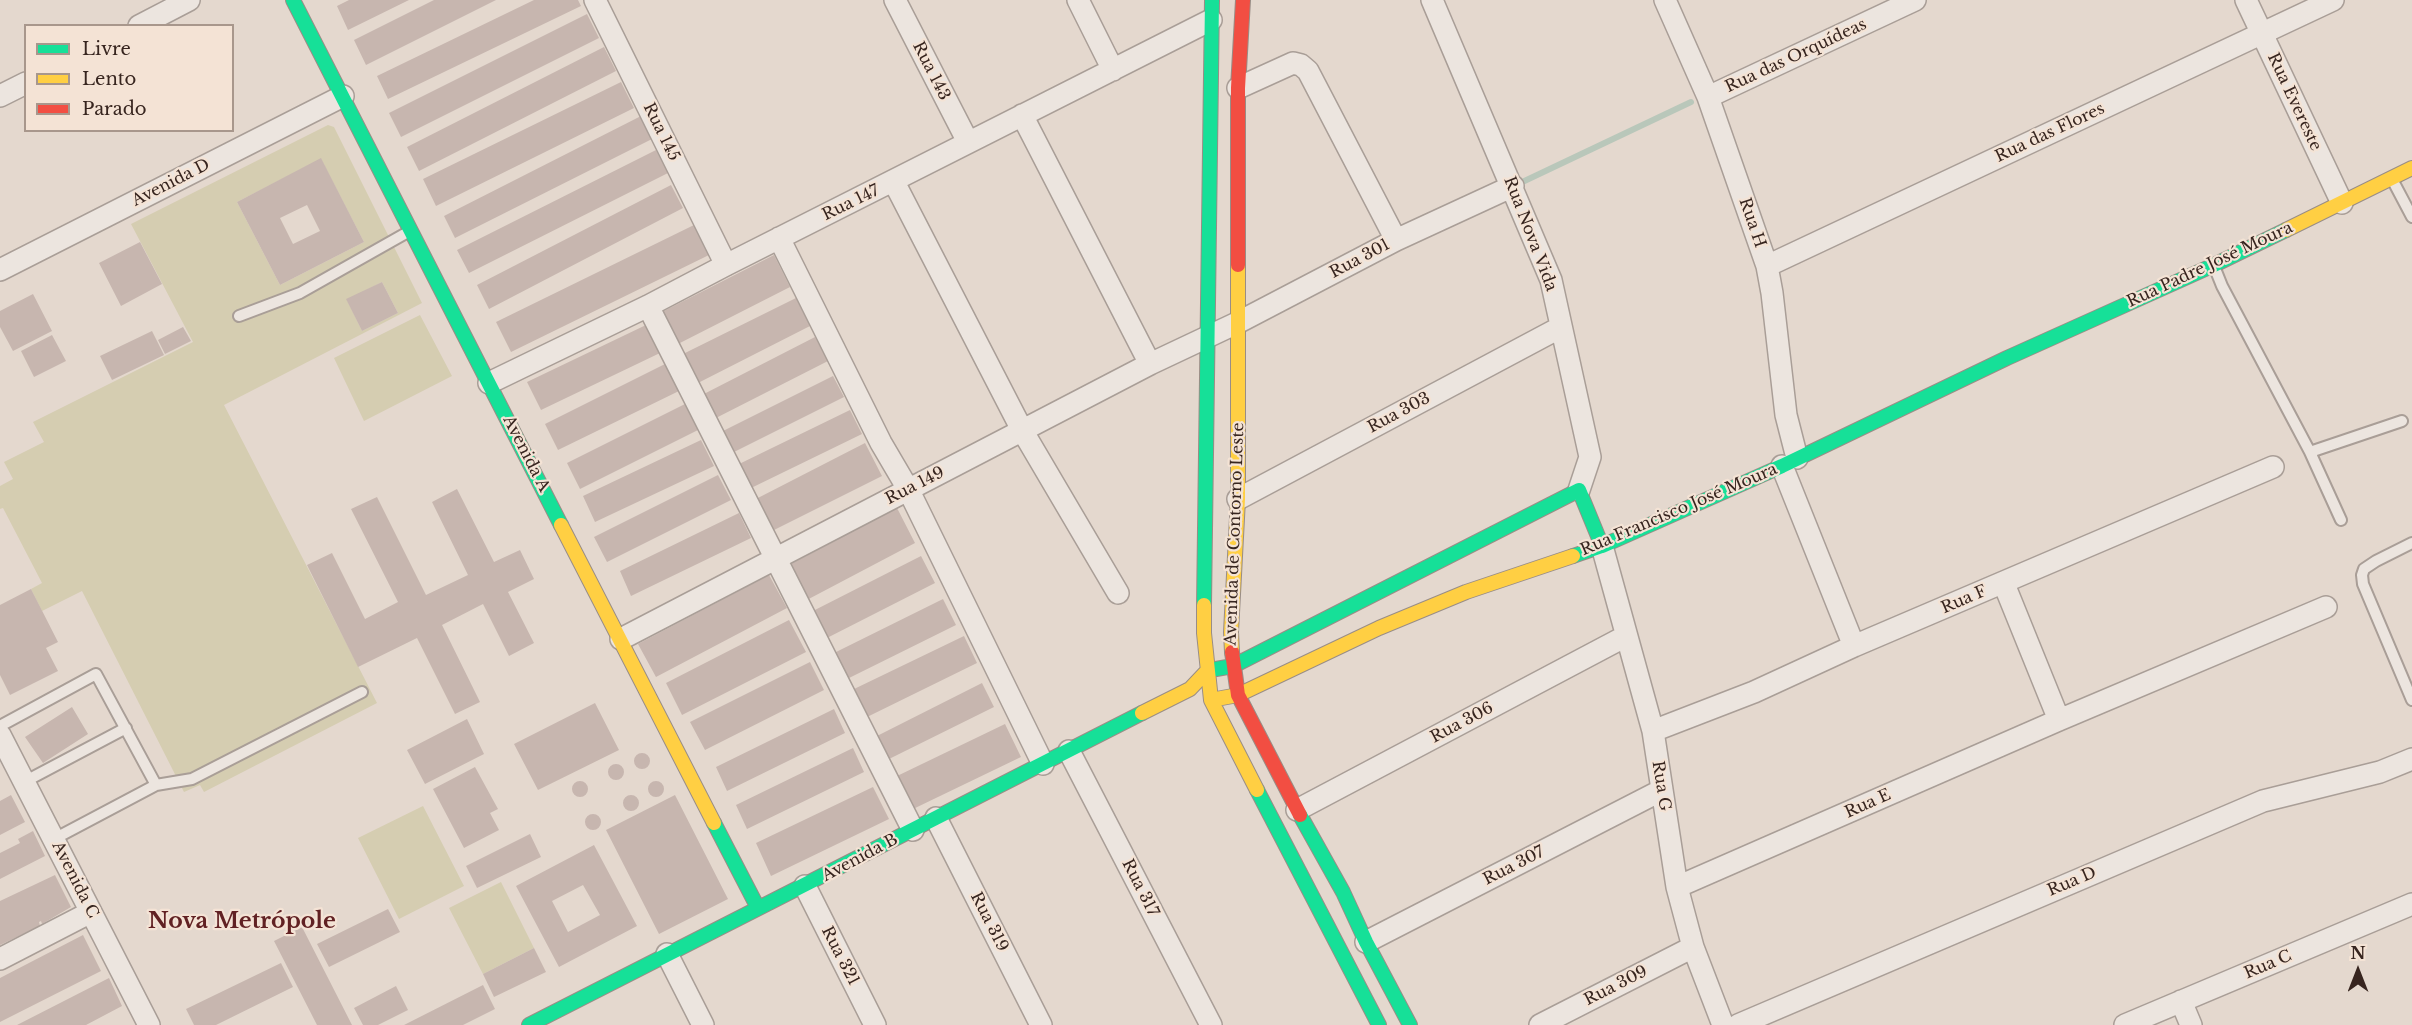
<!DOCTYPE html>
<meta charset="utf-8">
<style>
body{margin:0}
#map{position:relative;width:2412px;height:1025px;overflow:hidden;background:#e4d8ce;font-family:"Libre Baskerville",serif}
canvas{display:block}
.legend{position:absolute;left:24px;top:24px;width:210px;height:108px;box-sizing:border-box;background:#f4e3d5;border:2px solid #a8978c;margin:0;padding:8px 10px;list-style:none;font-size:18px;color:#37251f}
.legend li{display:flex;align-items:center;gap:12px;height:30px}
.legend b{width:30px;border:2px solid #a8978c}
.north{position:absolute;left:2328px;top:941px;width:60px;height:60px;-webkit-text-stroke:4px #f4e3d5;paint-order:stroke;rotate:0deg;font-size:16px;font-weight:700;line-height:24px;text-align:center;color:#37251f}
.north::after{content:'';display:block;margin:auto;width:21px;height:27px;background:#37251f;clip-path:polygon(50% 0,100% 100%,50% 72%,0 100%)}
</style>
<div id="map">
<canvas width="2412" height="1025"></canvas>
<ul class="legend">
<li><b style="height:8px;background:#16e098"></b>Livre</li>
<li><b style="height:8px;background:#ffcf43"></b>Lento</li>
<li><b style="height:8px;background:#f24e42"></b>Parado</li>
</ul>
<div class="north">N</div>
</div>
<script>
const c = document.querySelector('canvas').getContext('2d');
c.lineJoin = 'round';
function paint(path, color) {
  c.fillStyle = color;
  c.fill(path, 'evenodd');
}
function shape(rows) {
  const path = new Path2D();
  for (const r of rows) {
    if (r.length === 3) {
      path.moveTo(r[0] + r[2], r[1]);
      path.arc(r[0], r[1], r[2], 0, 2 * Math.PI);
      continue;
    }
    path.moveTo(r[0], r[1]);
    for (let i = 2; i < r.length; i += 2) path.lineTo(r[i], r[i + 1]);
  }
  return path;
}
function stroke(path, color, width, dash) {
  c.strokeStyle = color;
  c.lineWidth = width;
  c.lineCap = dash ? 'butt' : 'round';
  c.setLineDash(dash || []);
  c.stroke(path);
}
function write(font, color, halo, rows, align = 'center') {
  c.font = font + ' "Libre Baskerville",serif';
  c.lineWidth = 4.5;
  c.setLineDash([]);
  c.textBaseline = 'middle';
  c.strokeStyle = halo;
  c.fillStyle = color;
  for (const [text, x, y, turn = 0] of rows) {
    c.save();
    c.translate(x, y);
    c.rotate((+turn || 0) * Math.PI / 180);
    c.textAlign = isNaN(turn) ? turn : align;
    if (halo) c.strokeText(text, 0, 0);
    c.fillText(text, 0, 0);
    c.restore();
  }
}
const green = shape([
 [328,125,334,127,422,303,224,405,377,703,204,792,200,785,184,792,82,591,42,611,31,589,42,583,3,508,0,509,0,486,13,479,4,462,44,442,33,422,193,342,131,224],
 [321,159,364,242,280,285,237,202],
 [382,282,398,313,362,331,347,300],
 [420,315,452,376,364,421,334,358],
 [423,806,464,886,399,919,358,838],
 [501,882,534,948,483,974,449,908]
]);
const stream = shape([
 [1516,185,1691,102]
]);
const building = shape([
 [349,0,409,0,348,30,337,6],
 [434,0,496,0,366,65,354,40],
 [534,0,578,0,581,6,388,99,377,76],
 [587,14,599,38,401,137,389,113],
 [604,47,616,71,419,171,407,147],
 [621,82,634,108,436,206,423,179],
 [643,115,654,138,455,238,444,216],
 [656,150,668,173,469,273,457,250],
 [321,158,364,242,280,285,237,202],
 [307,205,320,231,293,244,280,218],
 [671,185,683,208,489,309,477,285],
 [694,225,709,255,511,352,496,322],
 [140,242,162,284,121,306,99,263],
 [774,255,790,287,676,345,660,313],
 [382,282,398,313,362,331,346,299],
 [33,294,52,331,13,351,0,327,0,311],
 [796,298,810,326,696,384,681,355],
 [646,325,660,353,541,410,527,382],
 [183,327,191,341,165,354,158,340],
 [152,331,164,355,112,380,100,356],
 [52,335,66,361,34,377,21,351],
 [815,337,828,361,712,420,700,396],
 [665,364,679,391,558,450,545,424],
 [833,376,844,397,730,454,719,433],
 [685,404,698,430,580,489,567,463],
 [850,410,862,434,747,490,735,466],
 [701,440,714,466,595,522,583,496],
 [865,443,882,476,770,532,754,500],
 [718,475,731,500,607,562,594,537],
 [457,489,494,562,520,550,534,579,508,592,534,643,509,656,483,604,442,625,480,702,455,714,417,638,358,667,307,565,332,553,365,619,398,602,351,509,377,497,426,595,468,575,432,502],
 [897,508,915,543,803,602,785,567],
 [739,513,751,538,631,596,620,571],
 [921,556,935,583,823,640,809,613],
 [769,575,787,608,656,677,638,644],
 [31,589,58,642,46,648,58,671,10,695,0,675,0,605],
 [943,599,956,625,845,680,832,654],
 [789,620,806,652,682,715,666,683],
 [964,636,977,663,865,718,852,690],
 [810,662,824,690,705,750,690,722],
 [982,683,994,707,887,760,875,737],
 [595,703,619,750,538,790,514,744],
 [72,707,88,734,43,763,25,737],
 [834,709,845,733,727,791,716,767],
 [467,719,484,754,425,784,407,750],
 [1005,724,1021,757,911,810,895,777],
 [853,748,864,772,747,829,736,805],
 [642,761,8],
 [616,772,8],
 [475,767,498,809,490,813,499,830,464,848,433,789],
 [580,789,8],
 [656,789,8],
 [873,787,889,819,771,876,756,843],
 [631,803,8],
 [11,795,25,822,0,835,0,801],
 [675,795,728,899,659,934,606,830],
 [593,822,8],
 [33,831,45,856,0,879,0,853,20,843,18,839],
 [530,834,541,857,477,888,466,866],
 [594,845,637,926,559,967,516,886],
 [583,885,600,915,568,932,552,901],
 [55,875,71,907,42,924,41,921,39,922,40,926,0,945,0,901],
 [388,909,400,932,329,967,317,944],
 [302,927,352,1025,317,1025,274,941],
 [83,935,101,971,0,1022,0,978],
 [534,948,546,972,494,997,483,974],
 [281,963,293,987,216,1025,194,1025,186,1009],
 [109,978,122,1006,86,1025,17,1025],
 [483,985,495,1009,463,1025,404,1025],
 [396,986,408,1010,378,1025,363,1025,354,1008]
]);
const lane = shape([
 [2393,181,2412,217],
 [2214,266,2222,286,2310,452,2341,520],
 [239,316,300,293,408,232],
 [2310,452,2402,421],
 [2412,543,2376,561,2364,569,2362,575,2363,584,2412,700],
 [0,726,96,674,156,785],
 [24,782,126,728],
 [54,839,156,785,192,779,362,692]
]);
const street = shape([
 [595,0,726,265],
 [895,0,968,142],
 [1078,0,1113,70],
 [1432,0,1551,280,1590,457,1579,490],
 [1665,0,1708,97,1767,266,1772,293,1786,415,1797,458],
 [2246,0,2342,203],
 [139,26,189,0],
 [1238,88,1293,63,1301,65,1308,71,1396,240],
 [0,96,26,83],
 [1708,97,1915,0],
 [1022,115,1150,364],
 [894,182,1022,430,1118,593],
 [779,238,881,443,908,489,1043,764],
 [1767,266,2333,0],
 [0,270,343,96],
 [648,306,913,830],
 [489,383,648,306,726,265,1211,20],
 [1782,466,1854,646],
 [1238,499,1561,327],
 [1602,546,1653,731,1677,887,1693,947,1723,1025],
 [2004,584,2059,720],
 [621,639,1150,364,1239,322,1396,240,1513,186],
 [1653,731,1754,692,1854,646,2273,467],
 [0,735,149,1025],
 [1069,751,1211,1025],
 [1297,810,1626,636],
 [936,818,1041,1025],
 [805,886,875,1025],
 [1677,887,2059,720,2326,607],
 [1366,942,1662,790],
 [667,954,703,1025],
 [0,959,91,912],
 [2181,1001,2191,1025],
 [1540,1025,1693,947],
 [1738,1025,2263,801,2380,772,2412,759],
 [2125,1025,2412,904]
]);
const fast = shape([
 [293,0,561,525],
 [1573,556,1602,546,1782,466,2007,358,2214,265,2286,230],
 [1204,605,1212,0],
 [1216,669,1233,666,1579,490,1602,546],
 [1257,790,1379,1025],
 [1300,815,1343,892,1366,942,1410,1025],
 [714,823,758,908],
 [529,1025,1142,713]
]);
const slow = shape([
 [2286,230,2412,168],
 [561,525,714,823],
 [1204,605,1204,633,1211,700,1257,790],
 [1232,652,1231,632,1238,499,1238,265],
 [1211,700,1238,695,1379,628,1466,592,1573,556],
 [1142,713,1190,689,1207,671]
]);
const jam = shape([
 [1238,265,1238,88,1243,0],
 [1232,652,1238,695,1300,815]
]);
const streetNames = [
 ["Rua das Orquídeas",1796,56,-25],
 ["Rua 143",931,71,63],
 ["Rua Evereste",2294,102,65],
 ["Rua 145",661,132,64],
 ["Rua das Flores",2050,133,-25],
 ["Avenida D",171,183,-27],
 ["Rua 147",851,203,-26],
 ["Rua H",1752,223,71],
 ["Rua Nova Vida",1530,234,69],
 ["Rua 301",1360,259,-28],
 ["Rua Padre José Moura",2210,265,-25],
 ["Rua 303",1399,413,-28],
 ["Avenida A",526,454,63],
 ["Rua 149",915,486,-27],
 ["Rua Francisco José Moura",1679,510,-23],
 ["Avenida de Contorno Leste",1235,534,-88],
 ["Rua F",1964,600,-23],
 ["Rua 306",1462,723,-28],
 ["Rua G",1661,786,81],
 ["Rua E",1868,804,-24],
 ["Avenida B",860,858,-28],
 ["Rua 307",1514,866,-27],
 ["Avenida C",75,880,63],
 ["Rua D",2072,882,-23],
 ["Rua 317",1140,888,63],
 ["Rua 319",989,922,63],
 ["Rua 321",840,956,63],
 ["Rua C",2268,965,-23],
 ["Rua 309",1616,986,-27]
];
const districtNames = [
 ["Nova Metrópole",242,922]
];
paint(green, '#d5cdb1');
stroke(stream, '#b9c7ba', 6);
paint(building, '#c7b6af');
stroke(lane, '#a99e97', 14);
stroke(street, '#a99e97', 24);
stroke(fast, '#998d86', 16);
stroke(slow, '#998d86', 16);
stroke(jam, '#998d86', 16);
stroke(lane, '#ece5df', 10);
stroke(street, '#ece5df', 21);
stroke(fast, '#16e098', 14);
stroke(slow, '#ffcf43', 14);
stroke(jam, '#f24e42', 14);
write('16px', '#37251f', '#f4e3d5', streetNames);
write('bold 22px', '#612123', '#f4e3d5', districtNames);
</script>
